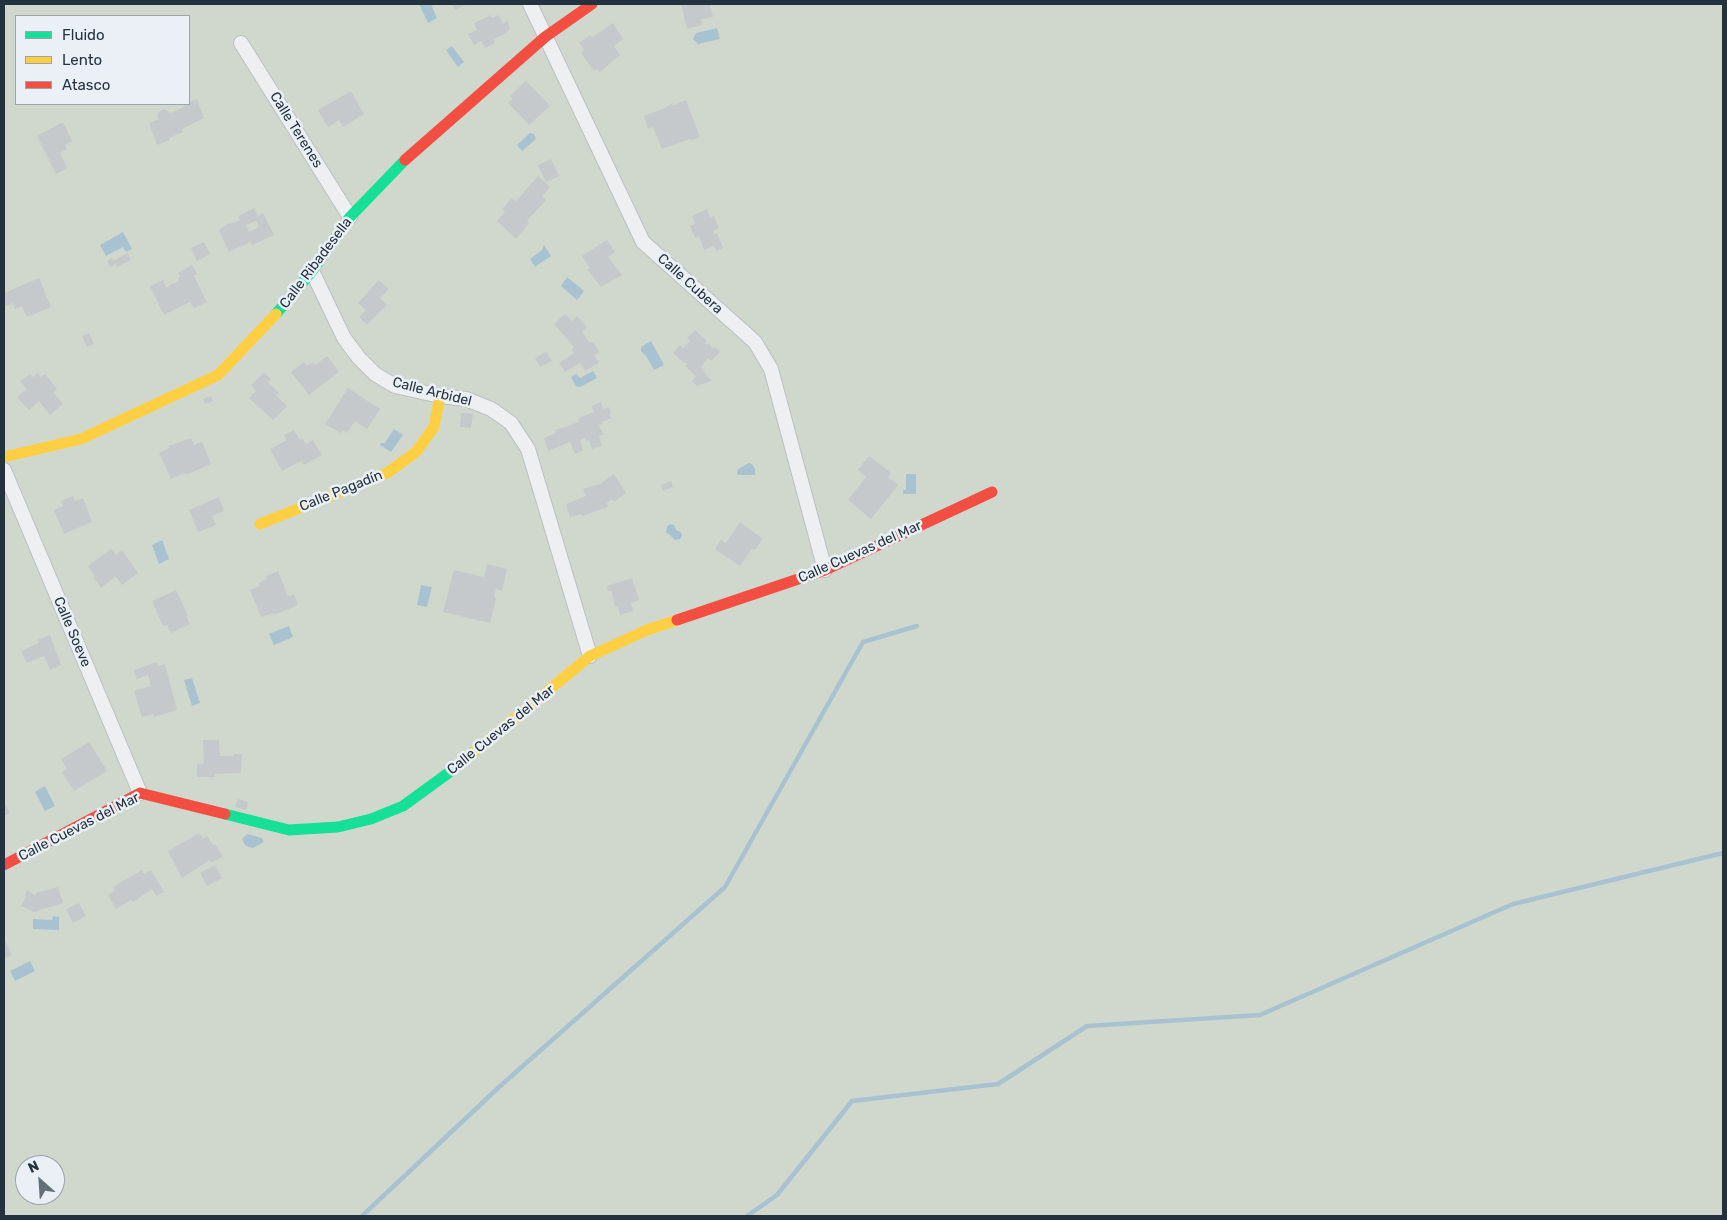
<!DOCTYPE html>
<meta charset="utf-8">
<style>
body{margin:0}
#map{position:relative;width:1727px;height:1220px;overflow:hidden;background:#dee1e4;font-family:Rubik,sans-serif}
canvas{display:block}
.frame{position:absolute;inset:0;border:5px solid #24313e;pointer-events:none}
.legend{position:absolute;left:15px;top:15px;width:175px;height:90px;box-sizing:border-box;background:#eaf0f5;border:1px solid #9ba4ac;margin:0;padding:6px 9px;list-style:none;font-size:15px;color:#24313e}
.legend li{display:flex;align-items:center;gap:10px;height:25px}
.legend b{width:25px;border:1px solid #9ba4ac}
.north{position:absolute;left:15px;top:1155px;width:50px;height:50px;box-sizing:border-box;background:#eaf0f5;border:1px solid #9ba4ac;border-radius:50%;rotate:334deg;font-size:14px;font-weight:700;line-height:20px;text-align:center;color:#24313e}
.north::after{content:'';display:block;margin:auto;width:18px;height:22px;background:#656f78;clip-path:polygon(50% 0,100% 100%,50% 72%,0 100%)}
</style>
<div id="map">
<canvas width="1727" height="1220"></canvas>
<div class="frame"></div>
<ul class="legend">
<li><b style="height:6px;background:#16e098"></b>Fluido</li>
<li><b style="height:6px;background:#ffcf43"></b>Lento</li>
<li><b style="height:6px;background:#f24e42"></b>Atasco</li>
</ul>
<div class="north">N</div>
</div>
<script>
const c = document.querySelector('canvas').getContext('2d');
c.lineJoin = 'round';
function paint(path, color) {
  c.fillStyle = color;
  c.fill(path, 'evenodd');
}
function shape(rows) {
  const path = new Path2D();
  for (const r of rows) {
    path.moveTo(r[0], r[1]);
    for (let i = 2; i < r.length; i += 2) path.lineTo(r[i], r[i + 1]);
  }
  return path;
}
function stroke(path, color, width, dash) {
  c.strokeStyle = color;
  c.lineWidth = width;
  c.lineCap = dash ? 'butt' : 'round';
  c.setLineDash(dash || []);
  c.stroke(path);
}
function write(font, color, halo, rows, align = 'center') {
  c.font = font + ' Rubik,sans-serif';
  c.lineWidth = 5;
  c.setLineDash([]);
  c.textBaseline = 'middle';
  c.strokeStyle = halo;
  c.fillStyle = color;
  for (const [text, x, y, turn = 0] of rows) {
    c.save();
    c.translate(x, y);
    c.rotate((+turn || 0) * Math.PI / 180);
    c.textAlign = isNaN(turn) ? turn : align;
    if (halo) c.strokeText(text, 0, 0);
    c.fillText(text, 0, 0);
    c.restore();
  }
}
const green = shape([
 [4,4,1723,4,1723,1216,4,1216],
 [16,16,189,16,189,104,16,104],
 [25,1165,55,1165,55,1195,25,1195]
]);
const water = shape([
 [419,4,431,4,437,18,428,23],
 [717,28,720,39,698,44,693,39,696,33],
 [452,46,464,62,458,67,446,50],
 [530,133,534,134,536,139,522,151,517,145],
 [123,232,132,249,126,252,123,247,106,256,100,245],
 [544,245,551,256,535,267,530,259,542,250],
 [567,277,584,291,577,300,561,286],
 [651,341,664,365,654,370,646,356,641,351,641,347],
 [593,371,597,378,580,387,576,386,571,377,576,374,580,378],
 [394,429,403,435,391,452,380,445,381,443,385,443],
 [749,463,752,464,755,469,755,475,738,475,737,473,738,469],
 [906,474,916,474,916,494,903,494,903,490,906,490],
 [670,524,674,525,676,530,681,532,682,536,680,539,675,540,669,534,666,533,667,526],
 [162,540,169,559,159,564,152,545],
 [421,585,432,587,427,607,417,605],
 [289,626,293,637,274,645,269,634],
 [192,678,200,703,192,706,184,680],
 [45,786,55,806,45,811,35,792],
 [247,834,262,838,264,842,253,848,249,847,245,845,242,839],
 [53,916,59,917,59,930,33,929,33,919,52,920],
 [30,961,35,971,15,981,10,971]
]);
const stream = shape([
 [362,1216,498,1088,725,887,863,642,917,626],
 [747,1216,777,1195,852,1101,998,1084,1087,1026,1260,1015,1513,904,1723,853]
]);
const building = shape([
 [452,4,468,4,455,10],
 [681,4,710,4,713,17,701,19,702,25,687,29],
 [491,15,492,18,499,15,503,24,508,21,510,29,505,34,494,39,495,42,492,45,485,48,481,41,474,45,468,34,477,30,474,23],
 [613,23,623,39,614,46,620,55,600,72,597,69,594,71,581,53,584,50,579,43,590,35,592,37],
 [526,81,550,106,529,125,508,103,513,99,510,96],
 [351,91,364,114,343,127,339,120,328,127,318,110],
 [197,99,204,118,182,129,183,132,169,138,170,140,157,145,149,123,159,119,157,116,159,112,164,109,170,113,174,112,187,105,186,104,189,104,189,102],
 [686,100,700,137,692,140,690,139,662,149,653,127,648,129,644,116,665,108,671,104,674,105],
 [63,122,72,141,65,145,67,149,60,153,67,168,56,174,37,136],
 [551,159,559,176,546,182,538,165],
 [538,176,550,187,542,196,546,200,527,221,529,223,516,239,497,221,505,212,502,209,512,198,516,201],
 [254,208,258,216,263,213,274,235,252,245,250,242,229,252,219,230,229,223,230,224,240,220,238,216],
 [256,221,259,227,249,232,246,225],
 [707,209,710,217,714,216,719,228,713,231,714,234,717,233,723,248,716,251,714,246,704,250,699,236,695,238,690,226,695,224,692,216],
 [607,240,615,252,608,257,622,275,601,287,587,269,590,268,582,256],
 [204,242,210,254,197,261,191,248],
 [128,253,131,260,117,267,116,264,110,267,107,261,112,258,113,261],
 [192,265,197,274,194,276,207,302,194,308,190,302,164,315,150,286,163,280,166,288,173,283,173,284,179,281,178,278,180,277,178,273],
 [39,278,51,307,27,317,22,306,15,309,13,303,4,307,4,293],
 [379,280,389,289,380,298,387,305,367,325,359,317,366,310,358,303],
 [565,314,572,321,577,316,587,327,582,332,590,343,593,342,599,352,594,355,599,363,585,371,580,363,565,372,559,363,574,353,572,350,574,347,554,324],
 [695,330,707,341,705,343,707,345,708,343,713,349,715,347,720,352,711,361,708,358,701,367,705,370,703,371,712,381,697,386,692,381,696,376,685,366,687,365,685,362,684,363,673,353,680,345,683,348,690,341,687,338],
 [89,333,94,344,87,347,82,336],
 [546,352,552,361,540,367,535,358],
 [327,356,339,372,309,395,291,372,304,362,307,366,313,362,315,365],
 [264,372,271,379,268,382,279,393,276,395,287,406,273,420,249,398,256,391,251,385],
 [38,373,41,377,45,374,57,389,53,392,63,404,50,415,39,401,29,410,17,397,27,389,20,381,30,374,33,377],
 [348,388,380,409,367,429,355,421,347,433,343,430,341,433,325,424],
 [211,396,213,401,205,404,203,399],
 [601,402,603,409,609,407,611,414,609,414,611,418,602,422,603,424,599,425,603,435,599,436,602,446,592,449,589,440,586,441,585,438,580,440,583,450,575,454,570,442,548,451,544,438,556,433,555,430,579,422,578,418,594,412,592,406],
 [461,413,473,414,471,428,460,427],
 [294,430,300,440,303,439,306,444,313,440,322,455,304,465,301,461,282,471,270,449,287,440,284,435],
 [191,438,194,445,202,442,211,464,186,475,185,473,171,479,159,453,169,448,168,446],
 [869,456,891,473,888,477,898,485,871,519,848,500,866,477,858,470],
 [614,474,626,493,614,502,612,499,607,503,608,507,582,516,581,514,570,517,566,504,586,496,583,489,600,484],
 [671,481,673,487,663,491,661,485],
 [73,496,75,501,83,498,92,522,64,534,54,510,63,506,61,501],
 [219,497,224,511,212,516,216,525,198,532,189,510],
 [740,522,763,539,755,550,752,549,740,566,715,549,721,540,726,543],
 [111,549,116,555,122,550,138,573,122,585,116,576,101,588,93,577,95,576,88,566],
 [487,564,507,569,502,591,496,589,494,597,496,598,490,623,443,612,454,570,484,577],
 [278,571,288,596,294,594,298,605,274,615,273,613,261,617,250,590,260,586,259,583,267,579,266,576],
 [632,578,639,600,631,603,633,611,620,615,618,607,615,606,611,590,608,591,607,586],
 [176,590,188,616,186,617,190,624,171,633,167,625,163,626,152,601],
 [50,635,61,665,50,670,44,656,27,663,21,651,39,643,37,640],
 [157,662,158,666,165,664,177,710,154,717,153,714,142,717,134,691,151,686,148,675,137,679,134,670],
 [203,740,219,740,220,756,233,756,233,754,242,754,241,773,215,774,215,777,197,777,197,764,202,764,204,763],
 [89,742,107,771,74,791,62,772,67,769,61,759],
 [238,799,248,802,246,810,235,807],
 [4,802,10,813,4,816],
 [199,833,203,839,207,836,213,845,215,844,223,857,211,863,210,860,182,878,168,851],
 [215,865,222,878,207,886,200,873],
 [142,870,144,874,151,870,164,892,156,896,152,889,133,902,131,900,116,909,108,895,115,891,113,887],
 [58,887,63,903,34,912,21,906,26,897,25,896,27,890,35,895,36,893],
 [79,903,86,916,73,923,66,909],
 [4,938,12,955,4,959]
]);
const street = shape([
 [530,4,643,242,755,342,771,369,825,570],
 [241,43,350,217],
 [312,271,344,338,359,358,375,374,395,386,440,396,466,399,491,409,511,423,528,449,590,656],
 [4,470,140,793]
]);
const fast = shape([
 [276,314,312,271,350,217,405,160],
 [225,814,289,830,338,827,371,819,403,806,447,774,474,752]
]);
const slow = shape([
 [4,457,81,439,218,375,276,314],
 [260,524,387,473,416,452,434,427,440,396],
 [474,752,590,656,647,630,677,620]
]);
const jam = shape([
 [405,160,545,37,592,4],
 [677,620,825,570,992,492],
 [4,865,140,793,225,814]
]);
const streetNames = [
 ["Calle Terenes",296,130,58],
 ["Calle Ribadesella",316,263,-53],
 ["Calle Cubera",690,284,42],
 ["Calle Arbidel",432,392,14],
 ["Calle Pagadín",341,491,-22],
 ["Calle Cuevas del Mar",860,552,-24],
 ["Calle Soeve",72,632,67],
 ["Calle Cuevas del Mar",501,730,-39],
 ["Calle Cuevas del Mar",79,827,-27]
];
paint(green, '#d0d8cd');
paint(water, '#a9c2d2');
stroke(stream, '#a9c2d2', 4.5);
paint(building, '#c6c9cc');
stroke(street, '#bcbfc2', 16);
stroke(street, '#edeff1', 14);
stroke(fast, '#16e098', 11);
stroke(slow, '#ffcf43', 11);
stroke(jam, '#f24e42', 11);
write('14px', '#24313e', '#eaf0f5', streetNames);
</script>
